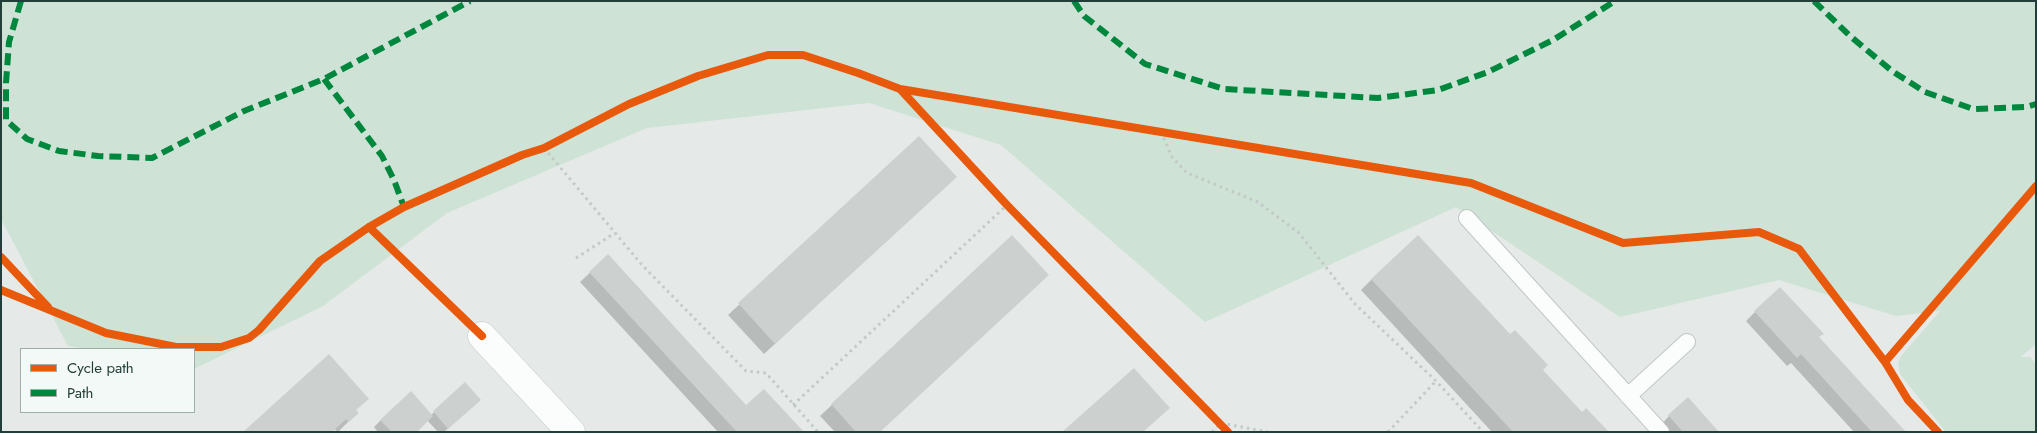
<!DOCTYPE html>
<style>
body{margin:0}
#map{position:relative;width:2037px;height:433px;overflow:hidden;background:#e5eae8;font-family:Jost,sans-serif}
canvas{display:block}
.frame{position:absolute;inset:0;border:2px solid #233d38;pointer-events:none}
.legend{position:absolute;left:20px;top:348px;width:175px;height:65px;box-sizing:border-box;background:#f3f9f6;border:1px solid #a0aeaa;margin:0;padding:6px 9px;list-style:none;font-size:15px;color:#233d38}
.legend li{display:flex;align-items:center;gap:10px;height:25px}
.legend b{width:25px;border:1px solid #a0aeaa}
</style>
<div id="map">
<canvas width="2037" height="433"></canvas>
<div class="frame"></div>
<ul class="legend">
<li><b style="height:6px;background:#e8590c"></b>Cycle path</li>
<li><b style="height:6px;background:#00873e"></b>Path</li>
</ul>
</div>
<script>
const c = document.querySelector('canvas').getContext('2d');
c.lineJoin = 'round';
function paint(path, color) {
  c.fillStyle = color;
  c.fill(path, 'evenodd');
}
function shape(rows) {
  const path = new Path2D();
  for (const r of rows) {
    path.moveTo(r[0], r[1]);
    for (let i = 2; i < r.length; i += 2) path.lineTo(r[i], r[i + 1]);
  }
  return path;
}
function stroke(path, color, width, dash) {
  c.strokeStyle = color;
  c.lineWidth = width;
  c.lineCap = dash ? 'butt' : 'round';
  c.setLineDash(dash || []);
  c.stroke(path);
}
const green = shape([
 [1,1,2036,1,2036,344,2021,357,2030,357,2036,364,2036,432,1946,432,1900,374,1898,363,1901,356,1940,311,1896,316,1779,280,1620,317,1456,207,1205,322,1001,145,869,103,647,128,447,213,323,306,194,369,194,349,87,349,68,346,1,219]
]);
const shadow = shape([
 [919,138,944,188,764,354,728,315],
 [1012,237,879,432,835,432,820,416],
 [608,256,746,407,802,432,718,432,580,282],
 [1372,279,1541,370,1582,414,1607,432,1492,432,1361,290],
 [1755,312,1818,338,1904,432,1854,432,1791,363,1787,366,1746,321],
 [465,384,472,407,444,432,438,432,427,420,415,432,378,432,374,427,381,420,431,415],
 [355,411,357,413,338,432,334,429],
 [1669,416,1717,432,1665,432,1660,426]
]);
const building = shape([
 [919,136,957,177,775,344,738,303],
 [1012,235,1049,275,880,432,856,432,831,404],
 [1418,235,1510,334,1515,330,1548,365,1543,370,1582,412,1586,408,1609,432,1513,432,1371,279],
 [608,254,746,405,764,389,804,432,737,432,589,272],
 [1780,287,1824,334,1819,337,1906,432,1872,432,1801,354,1797,358,1754,311],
 [329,354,369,399,356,410,359,413,349,422,346,419,332,432,243,432],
 [1134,368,1170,408,1143,432,1062,432],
 [465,382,481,400,448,429,433,411],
 [411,391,433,416,417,432,392,432,380,420],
 [1688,397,1719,432,1683,432,1668,415]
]);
const path = shape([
 [1161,132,1172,157,1187,173,1258,202,1299,233,1355,304,1436,381,1483,432],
 [544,148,642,265,746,371,766,373,818,432],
 [576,258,615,233],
 [793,405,1007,205],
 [1212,432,1221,423,1268,432],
 [1388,432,1436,381]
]);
const lane = shape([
 [1467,218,1661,432],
 [1628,396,1687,342]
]);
const street = shape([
 [482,336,571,432]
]);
const quiet = shape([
 [21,1,9,42,6,83,6,120,27,139,59,151,98,156,152,158,244,111,324,79,470,1],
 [1074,1,1084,16,1145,64,1224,89,1378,98,1438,90,1488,72,1553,40,1615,1],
 [1814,1,1850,36,1892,71,1925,92,1973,109,2026,107,2036,104],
 [324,79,382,156,394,180,404,207]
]);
const cycleway = shape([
 [900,89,1007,205,1228,432],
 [369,227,482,336],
 [1,257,48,307],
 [1,290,106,333,176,347,221,347,249,338,259,330,320,261,369,227,404,207,522,155,544,148,629,104,698,76,768,55,803,55,858,73,900,89,1471,183,1623,243,1759,232,1799,249,1885,362,1908,400,1938,432],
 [1885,362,2036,186]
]);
paint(green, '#cee2d6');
paint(shadow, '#0003');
paint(building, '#ccd1cf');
stroke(lane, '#c2c7c5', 18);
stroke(street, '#c2c7c5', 29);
stroke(path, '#c2cac8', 3, [2.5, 4]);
stroke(lane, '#fbfcfc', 16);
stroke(street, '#fbfcfc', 28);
stroke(quiet, '#00873e', 6, [12, 6]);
stroke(cycleway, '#e8590c', 8);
</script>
